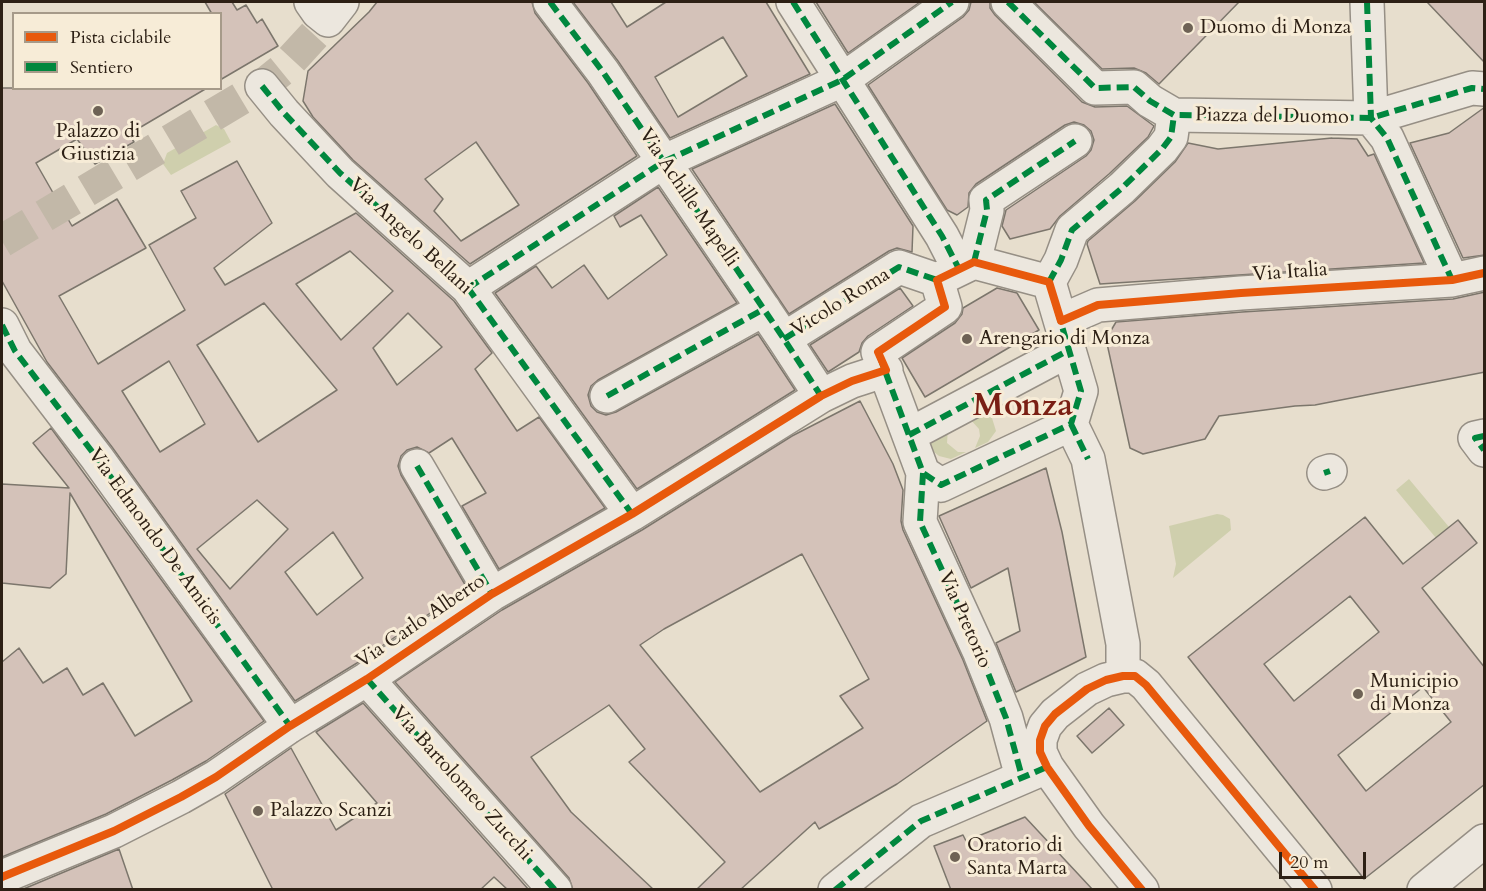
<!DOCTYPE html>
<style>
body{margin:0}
#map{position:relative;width:1486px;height:891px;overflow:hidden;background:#e7decd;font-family:Cardo,serif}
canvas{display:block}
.frame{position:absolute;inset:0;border:3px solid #2d2015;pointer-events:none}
.legend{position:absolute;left:12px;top:12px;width:210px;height:78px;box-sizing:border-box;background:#f7ecd7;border:2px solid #a69a89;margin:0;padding:8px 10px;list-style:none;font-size:18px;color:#2d2015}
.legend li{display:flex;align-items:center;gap:12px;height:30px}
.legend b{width:30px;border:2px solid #a69a89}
.scale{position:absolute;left:1279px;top:852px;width:87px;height:27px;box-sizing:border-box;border:3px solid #2d2015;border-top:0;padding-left:8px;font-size:18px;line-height:21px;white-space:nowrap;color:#2d2015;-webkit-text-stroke:4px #f7ecd7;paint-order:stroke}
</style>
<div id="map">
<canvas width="1486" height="891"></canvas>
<div class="frame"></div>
<ul class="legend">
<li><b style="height:8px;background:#e8590c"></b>Pista ciclabile</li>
<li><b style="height:8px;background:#00873e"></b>Sentiero</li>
</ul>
<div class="scale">20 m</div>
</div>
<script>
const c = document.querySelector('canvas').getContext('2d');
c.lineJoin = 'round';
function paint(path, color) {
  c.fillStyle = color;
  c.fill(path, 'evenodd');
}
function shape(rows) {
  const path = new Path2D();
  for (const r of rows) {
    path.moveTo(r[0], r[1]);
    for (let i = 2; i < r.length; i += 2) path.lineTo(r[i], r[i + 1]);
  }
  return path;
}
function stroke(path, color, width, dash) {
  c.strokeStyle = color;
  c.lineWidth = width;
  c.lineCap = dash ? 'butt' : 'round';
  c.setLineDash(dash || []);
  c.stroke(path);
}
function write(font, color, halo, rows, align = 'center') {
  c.font = font + ' Cardo,serif';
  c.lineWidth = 6;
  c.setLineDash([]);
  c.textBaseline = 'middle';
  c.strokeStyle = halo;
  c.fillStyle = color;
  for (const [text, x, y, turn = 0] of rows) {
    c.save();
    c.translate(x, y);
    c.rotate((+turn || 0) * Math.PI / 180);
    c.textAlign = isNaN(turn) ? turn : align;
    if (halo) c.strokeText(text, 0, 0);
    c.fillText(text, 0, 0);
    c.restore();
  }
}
const green = shape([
 [216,125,224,129,231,142,171,175,163,164,167,153],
 [982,411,992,418,996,431,988,442,975,448,980,436,979,429,970,419],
 [948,429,947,443,958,452,966,452,951,459,939,456,934,452,931,445,931,439],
 [1409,479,1449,527,1436,538,1396,490],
 [1217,514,1223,515,1230,519,1231,530,1173,578,1176,564,1169,526]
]);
const building = shape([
 [205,2,232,2,237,10,246,5,257,23,262,19,278,46,220,80,220,14,212,14,205,2],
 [377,2,532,2,535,13,588,83,637,156,470,264,353,160,313,117,303,101,308,71,369,12,377,2],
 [476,142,519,205,461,241,434,211,443,199,425,179,476,142],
 [573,2,611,2,627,27,666,2,766,2,810,74,670,138,618,61,573,2],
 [723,37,747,76,678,117,655,77,723,37],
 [816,2,920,2,848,53,816,2],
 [971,2,990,2,990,8,995,15,1082,102,1095,107,1127,106,1154,126,1148,137,1109,174,1060,216,1050,229,1010,239,1002,226,1006,210,1086,156,1091,150,1094,140,1091,131,1084,125,1074,122,1065,125,976,184,969,193,968,207,957,215,947,210,868,85,963,17,969,10,971,2],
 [1034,2,1239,2,1159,84,1146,73,1134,68,1102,69,1034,2],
 [1427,2,1485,2,1485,63,1427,2],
 [2,88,207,88,129,134,134,142,95,164,77,139,36,163,72,226,117,199,146,248,59,296,98,364,185,310,149,245,196,218,181,191,237,161,272,223,214,268,225,285,356,213,454,301,492,353,475,369,517,431,539,417,605,508,499,569,462,506,486,493,452,438,429,453,417,447,407,450,401,456,398,466,401,475,467,588,357,663,295,701,112,447,47,362,2,281,2,88],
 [350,251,393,291,341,340,296,284,350,251],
 [264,303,337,390,258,442,197,345,264,303],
 [408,313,442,347,397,385,373,348,408,313],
 [169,361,205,424,160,452,122,391,169,361],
 [257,500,288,529,230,589,197,549,257,500],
 [333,532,363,578,317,615,285,572,333,532],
 [835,104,913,226,912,252,897,248,889,251,789,314,692,169,835,104],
 [1485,107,1485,255,1463,258,1410,143,1449,133,1485,107],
 [1332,138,1357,139,1368,156,1374,154,1424,263,1100,284,1087,244,1088,241,1135,201,1175,162,1188,143,1218,149,1332,138],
 [658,187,737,303,598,380,591,386,588,395,591,406,597,412,606,415,616,412,758,334,795,390,637,489,495,293,536,266,552,288,584,265,608,299,667,255,641,215,620,227,614,216,658,187],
 [900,288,913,306,868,336,862,343,859,352,828,372,810,345,900,288],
 [997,288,1017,293,1039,330,925,397,902,358,955,323,962,314,963,308,997,288],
 [1485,292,1485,372,1315,405,1295,406,1219,416,1205,439,1143,454,1130,448,1106,339,1116,322,1242,312,1453,299,1485,292],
 [860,401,893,464,903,490,901,521,903,530,963,660,987,721,897,784,819,829,815,822,740,890,696,890,725,862,629,762,645,749,609,705,531,757,571,812,654,890,573,890,569,878,395,682,502,610,642,530,792,436,860,401],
 [802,554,869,679,840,696,863,728,760,792,640,645,664,629,802,554],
 [51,428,264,721,206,761,172,780,106,814,2,857,2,662,19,648,43,683,67,668,83,695,103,683,135,736,192,701,70,493,66,574,50,588,2,583,2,484,69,488,33,443,51,428],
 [1046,468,1062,532,1086,657,1016,692,996,643,1020,631,1008,568,971,588,939,516,1046,468],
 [1365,517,1403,564,1458,520,1477,543,1422,588,1485,668,1485,784,1364,879,1188,657,1365,517],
 [1350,596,1379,632,1294,701,1264,664,1350,596],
 [1423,687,1451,722,1366,791,1338,755,1423,687],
 [363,703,529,890,508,890,494,877,480,890,273,890,225,794,291,748,336,830,377,803,316,732,363,703],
 [1109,708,1124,725,1092,753,1077,736,1109,708],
 [1025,817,1093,890,951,890,934,846,963,835,966,841,1025,817],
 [119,849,133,890,21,890,119,849]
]);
const minorTunnel = shape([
 [2,241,262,86,283,69,328,20]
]);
const minor = shape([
 [311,2,318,12,328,20,342,2],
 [550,2,603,72,784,339,821,396],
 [793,2,942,236,959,269],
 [1008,2,1095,88,1134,87,1150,101,1174,115,1371,118,1472,88,1484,89],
 [1367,2,1371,118,1387,138,1452,280],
 [262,86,284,113,340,173,468,288,632,514],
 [974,262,1049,282,1081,391,1071,424,941,485,923,473,878,352,945,307,937,280,974,262],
 [974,262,987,210,986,200,1075,141],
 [1049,282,1061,260,1072,230,1122,188,1162,149,1171,137,1174,115],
 [468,288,663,162,842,80,952,2],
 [1061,321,1098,305,1241,293,1452,280,1484,273],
 [2,325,15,351,97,458,290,726],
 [784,339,899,267,937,280],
 [607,396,764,309],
 [1071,424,1088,459,1123,644,1123,676],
 [909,435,1069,350],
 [1484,436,1475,438,1484,450],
 [417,466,492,594],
 [923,473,920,522,980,653,1006,718,1022,777],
 [1324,473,1330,471],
 [367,679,555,890],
 [2,877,114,831,181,797,216,777,290,726,367,679,492,594,632,514,821,396,852,381,886,370],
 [835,890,921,821,1042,769],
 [1142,890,1089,826,1047,767,1040,752,1040,740,1045,726,1055,714,1087,689,1106,680,1123,676,1135,676,1146,685,1315,890],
 [1424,890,1484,841]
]);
const quiet = shape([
 [550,2,603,72,784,339,821,396],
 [793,2,942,236,959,269],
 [1008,2,1095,88,1134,87,1150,101,1174,115,1371,118,1472,88,1484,89],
 [1367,2,1371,118,1387,138,1452,280],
 [262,86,284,113,340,173,468,288,632,514],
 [974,262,1049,282,1081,391,1071,424,941,485,923,473,878,352,945,307,937,280,974,262],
 [974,262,987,210,986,200,1075,141],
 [1049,282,1061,260,1072,230,1122,188,1162,149,1171,137,1174,115],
 [468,288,663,162,842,80,952,2],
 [2,325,15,351,97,458,290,726],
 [784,339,899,267,937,280],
 [607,396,764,309],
 [1071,424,1088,459],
 [909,435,1069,350],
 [1484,436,1475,438,1484,450],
 [417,466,492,594],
 [923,473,920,522,980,653,1006,718,1022,777],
 [1324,473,1330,471],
 [367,679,555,890],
 [835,890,921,821,1047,767]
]);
const cycleway = shape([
 [2,877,114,831,181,797,216,777,290,726,367,679,492,594,632,514,821,396,852,381,886,370,878,352,945,307,937,280,974,262,1049,282,1061,321,1098,305,1241,293,1452,280,1484,273],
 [1142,890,1089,826,1047,767,1040,752,1040,740,1045,726,1055,714,1087,689,1106,680,1123,676,1135,676,1146,685,1315,890]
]);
const markers = [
 [1188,28,6,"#6e6255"],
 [98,111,6,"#6e6255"],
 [967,339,6,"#6e6255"],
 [1358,694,6,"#6e6255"],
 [258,811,6,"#6e6255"],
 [955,857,6,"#6e6255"]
];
const poiNames = [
 ["Duomo di Monza",1200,28],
 ["Palazzo di",98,132,"center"],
 ["Giustizia",98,155,"center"],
 ["Arengario di Monza",979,339],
 ["Municipio",1370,682],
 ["di Monza",1370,705],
 ["Palazzo Scanzi",270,811],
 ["Oratorio di",967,846],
 ["Santa Marta",967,869]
];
const streetNames = [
 ["Piazza del Duomo",1272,117,1],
 ["Via Achille Mapelli",688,198,56],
 ["Via Angelo Bellani",410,237,43],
 ["Via Italia",1290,273,-4],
 ["Vicolo Roma",841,303,-32],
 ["Via Edmondo De Amicis",154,537,54],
 ["Via Pretorio",964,620,66],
 ["Via Carlo Alberto",421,622,-34],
 ["Via Bartolomeo Zucchi",461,784,48]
];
const townNames = [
 ["Monza",1023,408]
];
paint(green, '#cfcfad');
paint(building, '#d4c2b9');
stroke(building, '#7c766c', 1.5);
stroke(minorTunnel, '#c2b8a8', 33, [33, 16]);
stroke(minor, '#968f85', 36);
stroke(minor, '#ece7de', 33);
stroke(quiet, '#00873e', 6, [12, 6]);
stroke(cycleway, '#e8590c', 8);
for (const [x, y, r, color] of markers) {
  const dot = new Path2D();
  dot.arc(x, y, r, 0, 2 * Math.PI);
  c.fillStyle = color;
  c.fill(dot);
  stroke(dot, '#f7ecd7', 2);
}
write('20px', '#2d2015', '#f7ecd7', poiNames, 'left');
write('20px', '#2d2015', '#f7ecd7', streetNames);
write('bold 32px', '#7a1f14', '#f7ecd7', townNames);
</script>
